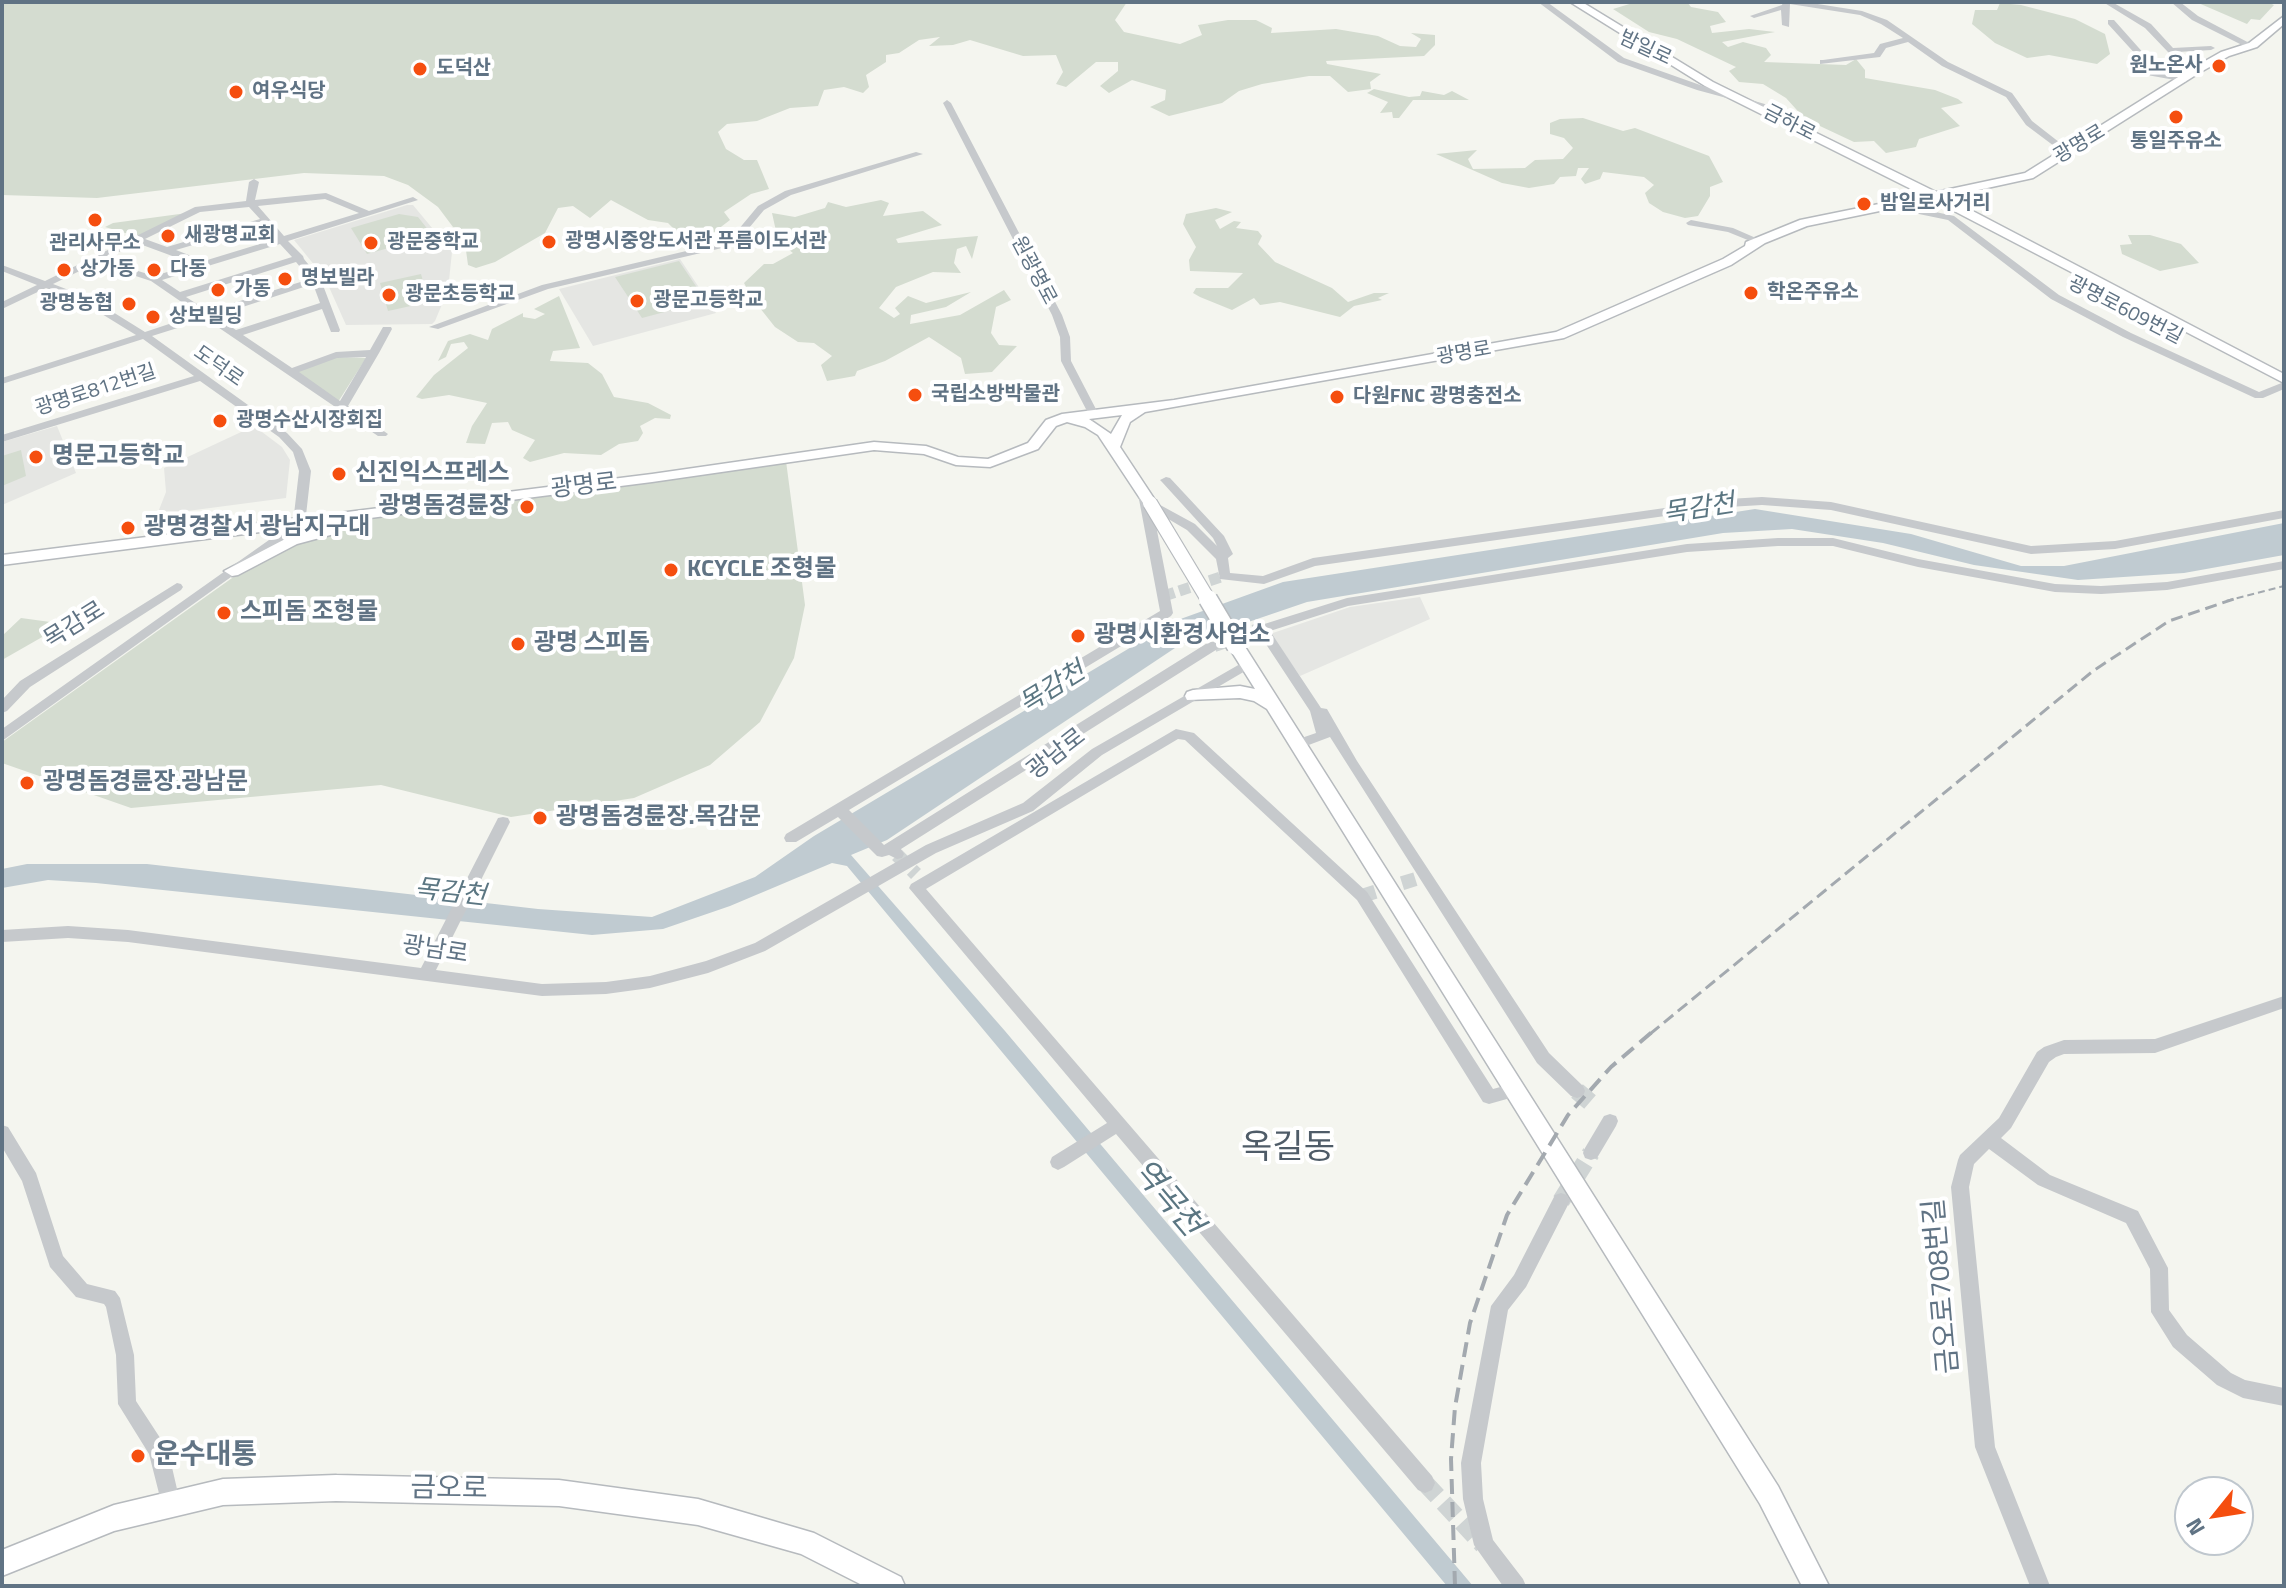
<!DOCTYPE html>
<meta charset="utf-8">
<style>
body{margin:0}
#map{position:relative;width:2286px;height:1588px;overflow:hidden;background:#f4f5ef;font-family:"Titillium Web",sans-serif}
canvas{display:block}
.frame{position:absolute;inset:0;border:4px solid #607384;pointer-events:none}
.north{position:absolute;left:2174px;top:1476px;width:80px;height:80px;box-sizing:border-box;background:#fff;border:2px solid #bfc7ce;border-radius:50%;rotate:240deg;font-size:22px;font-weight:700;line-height:32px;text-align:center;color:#607384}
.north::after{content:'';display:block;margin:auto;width:28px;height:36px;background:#f54e0f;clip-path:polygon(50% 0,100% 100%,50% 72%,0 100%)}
</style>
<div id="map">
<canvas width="2286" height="1588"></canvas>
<div class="frame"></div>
<div class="north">N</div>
</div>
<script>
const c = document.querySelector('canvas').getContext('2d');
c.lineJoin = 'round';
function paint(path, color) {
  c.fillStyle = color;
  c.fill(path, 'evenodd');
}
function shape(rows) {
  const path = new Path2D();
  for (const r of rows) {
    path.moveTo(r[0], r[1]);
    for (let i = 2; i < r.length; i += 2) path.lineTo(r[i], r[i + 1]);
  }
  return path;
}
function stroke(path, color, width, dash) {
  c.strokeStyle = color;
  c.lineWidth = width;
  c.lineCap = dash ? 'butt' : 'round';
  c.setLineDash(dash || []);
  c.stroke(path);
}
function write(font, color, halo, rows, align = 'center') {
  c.font = font + ' "Titillium Web","Noto Sans KR",sans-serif';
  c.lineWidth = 8;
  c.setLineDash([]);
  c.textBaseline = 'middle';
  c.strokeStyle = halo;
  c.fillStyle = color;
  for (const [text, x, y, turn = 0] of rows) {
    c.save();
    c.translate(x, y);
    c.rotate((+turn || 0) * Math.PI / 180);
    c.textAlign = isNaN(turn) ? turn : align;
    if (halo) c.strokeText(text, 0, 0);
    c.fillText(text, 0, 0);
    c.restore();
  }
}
const built = shape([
 [407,205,413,205,452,252,448,290,435,321,432,324,346,325,325,278,352,271,324,277,294,240],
 [680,259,716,313,593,346,559,289],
 [57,426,76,473,2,505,2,442],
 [254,426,282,447,290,460,286,498,157,515,166,492,164,468],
 [1420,597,1430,619,1300,676,1270,634,1350,607]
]);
const green = shape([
 [2,2,1127,2,1115,20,1124,32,1180,44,1202,35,1198,25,1228,20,1256,20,1272,28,1271,33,1336,29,1378,36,1400,46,1416,47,1421,39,1411,33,1435,35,1435,45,1424,56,1326,61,1327,64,1381,74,1370,82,1371,89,1348,92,1330,76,1309,76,1262,84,1239,91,1222,103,1169,116,1150,107,1165,100,1166,90,1132,80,1109,93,1100,86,1118,71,1118,62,1096,62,1066,87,1056,84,1063,72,1056,55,1023,56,970,40,953,45,929,46,940,37,919,40,899,53,886,55,886,62,866,75,869,87,863,93,844,87,824,90,818,106,790,108,757,121,727,124,718,132,726,149,744,160,757,160,769,189,751,194,724,212,730,220,713,233,697,239,680,235,668,223,648,220,611,200,590,218,573,206,558,208,545,233,495,262,476,268,468,265,465,243,438,207,408,185,384,176,304,173,97,198,2,195],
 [1636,2,1687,2,1691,7,1718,12,1726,22,1710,26,1712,33,1749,29,1775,32,1722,42,1728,47,1743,42,1766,48,1771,55,1764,62,1846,65,1856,59,1865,70,1865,78,1935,90,1958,99,1963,103,1941,108,1960,126,1919,139,1916,147,1886,153,1874,141,1854,142,1805,119,1786,98,1763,84,1739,82,1729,71,1736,67,1677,39,1649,32,1613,9],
 [2196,2,2267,2,2274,5,2260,20,2251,19,2247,24],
 [2000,3,2021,5,2075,19,2105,34,2110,54,2097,64,2049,55,2027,58,1995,43,1972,24,1975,10,1997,10],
 [1374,89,1409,97,1420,96,1422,91,1444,95,1452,91,1469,100,1413,100,1399,118,1393,118,1392,112,1380,113,1388,102,1367,93],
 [1583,118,1623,131,1635,128,1709,156,1723,182,1710,187,1710,196,1698,216,1685,218,1663,212,1649,203,1645,193,1654,185,1644,177,1603,172,1600,179,1585,184,1581,179,1589,168,1578,168,1576,176,1560,177,1554,184,1529,188,1502,183,1436,154,1477,150,1468,159,1473,169,1525,168,1535,160,1563,159,1573,148,1564,138,1550,134,1550,123,1560,119],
 [881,200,889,203,883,216,923,211,942,225,896,239,898,243,978,236,972,259,966,246,957,249,954,263,961,273,933,272,896,287,879,308,894,318,900,314,895,308,908,296,926,303,971,292,946,307,911,315,910,324,960,315,1004,290,1011,300,996,307,991,333,999,345,1017,346,992,372,965,374,961,358,929,337,885,361,857,371,855,376,827,381,821,365,832,356,814,343,798,342,775,327,752,298,744,283,764,264,773,264,793,253,784,246,774,246,776,231,772,213,795,217,825,208,828,202,846,207],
 [1216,208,1232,212,1215,220,1220,229,1234,221,1241,222,1236,228,1258,231,1262,236,1258,244,1275,262,1332,288,1348,302,1374,293,1389,293,1378,298,1382,300,1354,306,1340,317,1280,302,1260,305,1254,298,1232,310,1200,297,1193,293,1196,288,1228,288,1243,273,1190,271,1189,260,1196,247,1183,224,1186,214],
 [187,213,139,237,105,227,113,223],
 [399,214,418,217,440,245,425,249,418,240,367,254,351,228],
 [2128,235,2150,235,2181,244,2199,263,2160,271,2122,254,2120,245,2132,244],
 [679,261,706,301,642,318,615,277],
 [421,274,429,302,388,311,380,283],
 [559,296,580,348,553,351,550,361,588,363,602,374,614,397,648,403,671,415,670,419,655,418,640,426,643,433,638,441,619,444,601,455,564,453,530,462,523,458,535,440,512,430,508,422,492,423,485,444,466,443,472,426,487,403,449,395,422,399,416,397,434,375,468,348,464,342,451,344,446,357,438,361,448,341,470,334,488,340,492,329,523,313,523,317,535,319,545,314,534,309],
 [337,357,366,358,338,402,295,372],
 [21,450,26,476,2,486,2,456],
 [786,461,805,605,794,658,760,722,710,765,634,798,511,817,381,785,131,808,2,763,2,742,284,541,383,516],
 [21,618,65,624,2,660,2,636]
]);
const water = shape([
 [1755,509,1911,534,2021,566,2064,566,2284,523,2284,555,2184,573,2078,580,1974,565,1883,543,1792,529,1723,533,1307,602,1178,646,887,840,851,855,1005,1031,1473,1586,1447,1586,847,866,832,863,730,906,663,929,592,935,96,883,48,880,2,888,2,869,27,864,147,864,538,909,652,917,755,877,814,836,1175,621,1283,582]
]);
const minorTunnelFar2 = shape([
 [1164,596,1224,576]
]);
const minorTunnelFar1 = shape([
 [1214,645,1262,629],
 [897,855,916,874],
 [1362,896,1425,876]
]);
const minorTunnel = shape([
 [1577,1091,1590,1102],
 [1561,1201,1591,1153],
 [1425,1483,1483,1545]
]);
const minor = shape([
 [1538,2,1547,2,1624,58,1703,86,1775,107,1771,110,1697,90,1618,62,1538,2],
 [1783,2,1805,2,1862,11,1887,20,1948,62,2012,93,2032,121,2073,153,2066,155,2026,125,2006,97,1942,66,1908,42,1886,48,1880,57,1820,64,1820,60,1823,60,1874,53,1880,44,1903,38,1881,24,1860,15,1790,4,1789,27,1782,25,1781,10,1754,18,1750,16,1782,5,1783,2],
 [2103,2,2112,2,2151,24,2173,48,2211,46,2215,48,2211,50,2177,52,2197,73,2190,75,2145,28,2103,2],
 [2171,2,2180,2,2198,16,2255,46,2248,48,2192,20,2171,2],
 [2108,20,2114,20,2146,56,2144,69,2186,78,2186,82,2136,73,2139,58,2108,24,2108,20],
 [947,100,951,103,1062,315,1070,337,1071,361,1098,413,1097,415,1089,415,1088,413,1061,361,1060,337,1052,315,943,103,947,100],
 [916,152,923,154,791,195,764,210,739,240,722,248,548,289,438,329,429,327,542,285,716,244,733,236,758,206,785,191,916,152],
 [254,179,259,182,255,200,326,193,369,211,413,197,418,200,288,241,303,256,304,259,321,280,340,330,339,332,331,332,322,309,243,335,292,368,336,352,370,350,383,327,391,327,392,329,379,353,348,406,388,434,386,436,378,436,206,319,152,336,287,433,302,449,311,471,305,524,2,741,2,729,293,523,299,471,293,452,279,437,200,381,2,442,2,435,194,376,143,339,2,384,2,378,136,335,84,303,46,288,2,309,2,302,37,285,2,271,2,265,45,281,195,207,246,201,249,182,254,179],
 [325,199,359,213,284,236,258,206,325,199],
 [249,207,260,219,167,247,145,239,200,212,249,207],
 [264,224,276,239,204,261,176,250,264,224],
 [137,243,194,264,154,276,103,260,137,243],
 [280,244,292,257,180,292,162,280,280,244],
 [296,262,310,279,208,311,186,297,296,262],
 [96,263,151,281,199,314,145,332,92,299,53,284,96,263],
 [313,284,320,303,236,330,215,316,313,284],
 [366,357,340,401,299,372,337,358,366,357],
 [1917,208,1954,216,2059,295,2131,333,2259,392,2284,382,2284,389,2263,398,2255,398,2123,337,2051,299,1948,220,1914,213,1914,209,1917,208],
 [1691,220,1733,228,1765,242,1760,245,1728,232,1688,225,1686,223,1691,220],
 [1166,477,1170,478,1224,536,1233,554,1228,558,1230,573,1263,576,1313,558,1728,499,1762,497,1831,502,2031,546,2115,541,2284,510,2284,518,2115,549,2031,554,1831,510,1762,505,1728,507,1315,566,1264,584,1220,579,1216,559,1187,530,1153,510,1173,613,1171,616,849,810,884,845,1209,642,1219,642,1220,645,1219,648,901,849,904,854,902,858,897,859,889,855,882,857,877,856,838,817,796,842,786,842,784,838,786,834,1160,611,1138,494,1140,492,1148,492,1151,500,1195,524,1217,546,1213,538,1162,482,1160,480,1166,477],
 [1778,538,1833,538,1918,559,2055,584,2101,586,2167,582,2284,561,2284,569,2167,590,2101,594,2055,592,1918,567,1833,546,1778,546,1687,552,1348,606,1270,631,1321,708,1327,709,1357,761,1549,1053,1583,1086,1585,1091,1583,1096,1577,1098,1571,1096,1537,1063,1330,737,1298,749,1293,747,1291,744,1293,741,1316,733,1310,711,1256,629,1258,626,1347,598,1687,544,1778,538],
 [177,583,181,584,183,587,181,590,30,687,7,711,2,713,2,700,20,681,177,583],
 [1247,660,1252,661,1253,664,1252,667,1102,755,1033,811,936,853,765,951,708,973,650,988,606,994,542,996,128,942,68,938,2,942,2,930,68,926,128,930,421,968,496,822,498,818,503,817,508,818,510,822,436,970,542,984,606,982,650,976,706,961,755,943,926,845,1023,803,1092,749,1247,660],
 [1176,729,1194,733,1367,892,1493,1089,1515,1083,1521,1085,1523,1090,1521,1095,1489,1104,1483,1102,1357,900,1185,740,1178,739,926,889,1432,1476,1435,1483,1432,1490,1425,1493,1418,1490,1116,1134,1064,1167,1058,1170,1052,1167,1050,1162,1052,1157,1107,1123,909,888,911,884,1176,729],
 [2284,996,2284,1008,2155,1053,2064,1054,2056,1057,2049,1062,2011,1128,2001,1138,2050,1175,2138,1211,2168,1268,2169,1310,2187,1335,2231,1373,2245,1380,2284,1388,2284,1406,2243,1398,2217,1385,2173,1347,2151,1312,2150,1269,2126,1223,2038,1185,1989,1149,1974,1164,1969,1187,1995,1447,2050,1586,2030,1586,1975,1447,1951,1187,1958,1160,1960,1155,1999,1118,2037,1052,2044,1047,2064,1040,2155,1039,2284,996],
 [1610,1114,1616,1116,1618,1121,1616,1126,1597,1158,1591,1160,1585,1158,1583,1153,1585,1148,1604,1116,1610,1114],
 [2,1125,8,1127,36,1173,63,1256,87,1284,115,1291,120,1298,134,1355,136,1401,168,1450,180,1502,177,1509,170,1512,163,1509,149,1454,118,1404,116,1355,106,1307,104,1304,76,1297,50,1267,22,1181,2,1147,2,1125],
 [1561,1193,1567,1195,1570,1201,1526,1287,1508,1310,1481,1463,1483,1499,1493,1540,1523,1579,1526,1586,1503,1586,1474,1545,1463,1499,1461,1463,1491,1306,1514,1275,1555,1195,1561,1193]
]);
const major = shape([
 [1570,2,1582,2,1713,82,1936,192,2025,173,2191,69,2221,52,2249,43,2284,16,2284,24,2257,47,2229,56,2199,73,2033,178,1946,197,2284,374,2284,383,1933,200,1807,226,1765,243,1731,265,1564,338,1145,412,1130,422,1120,447,1157,503,1150,508,1145,506,1098,435,1085,427,1067,422,1056,426,1038,449,990,467,956,465,924,454,874,450,652,482,2,565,2,555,652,474,874,442,926,446,958,457,988,459,1028,443,1046,420,1062,414,1174,400,1556,332,1723,259,1745,246,1746,242,1800,220,1923,195,1705,86,1570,2],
 [1122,415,1111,434,1089,419,1122,415],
 [333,525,338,527,338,533,297,544,238,575,232,576,224,571,287,538,333,525],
 [1236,641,1242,642,1778,1486,1829,1586,1802,1586,1760,1504,1267,709,1254,701,1240,698,1187,700,1185,696,1187,692,1193,690,1240,686,1255,689,1228,646,1236,641],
 [336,1475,559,1480,698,1499,814,1533,901,1577,905,1586,864,1586,801,1554,698,1525,559,1506,336,1501,223,1505,114,1531,2,1576,2,1550,114,1505,223,1479,336,1475]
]);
const railFar2 = shape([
 [2226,601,2284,586]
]);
const railFar1 = shape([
 [1650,1034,2093,671,2169,621,2234,599]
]);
const rail = shape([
 [1455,1586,1451,1459,1455,1407,1470,1323,1507,1215,1568,1115,1611,1067,1652,1032]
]);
const majorBridgeFar1 = shape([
 [1150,503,1209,601]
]);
const majorBridge = shape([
 [1208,599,1236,646]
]);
const markers = [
 [2219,66,8,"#f54e0f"],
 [420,69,8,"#f54e0f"],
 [236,92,8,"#f54e0f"],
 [2176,117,8,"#f54e0f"],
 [1864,204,8,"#f54e0f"],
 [95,220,8,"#f54e0f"],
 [168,236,8,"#f54e0f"],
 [549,242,8,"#f54e0f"],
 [371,243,8,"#f54e0f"],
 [64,270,8,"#f54e0f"],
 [154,270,8,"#f54e0f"],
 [285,279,8,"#f54e0f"],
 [218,290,8,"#f54e0f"],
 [1751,293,8,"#f54e0f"],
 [389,295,8,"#f54e0f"],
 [637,301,8,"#f54e0f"],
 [129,304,8,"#f54e0f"],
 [153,317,8,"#f54e0f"],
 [915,395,8,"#f54e0f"],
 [1337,397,8,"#f54e0f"],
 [220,421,8,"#f54e0f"],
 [36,457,8,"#f54e0f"],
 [339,474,8,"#f54e0f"],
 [527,507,8,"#f54e0f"],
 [128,528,8,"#f54e0f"],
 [671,570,8,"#f54e0f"],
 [224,613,8,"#f54e0f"],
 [1078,636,8,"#f54e0f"],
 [518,644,8,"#f54e0f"],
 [27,783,8,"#f54e0f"],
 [540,818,8,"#f54e0f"],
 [138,1456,8,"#f54e0f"]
];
const farStreetnames = [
 ["밤일로",1645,49,25],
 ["금하로",1789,124,27],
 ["광명로",2080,145,-31],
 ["원광명로",1033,271,62],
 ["광명로609번길",2125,311,27],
 ["광명로",1464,354,-10],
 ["도덕로",218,367,35],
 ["광명로812번길",96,391,-18]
];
const farPoinames = [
 ["원노온사",2203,66,"right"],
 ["도덕산",436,69],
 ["여우식당",252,92],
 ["통일주유소",2176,142,"center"],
 ["밤일로사거리",1880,204],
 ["새광명교회",184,236],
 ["광명시중앙도서관 푸름이도서관",565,242],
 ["광문중학교",387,243],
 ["관리사무소",95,244,"center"],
 ["상가동",80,270],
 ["다동",170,270],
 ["명보빌라",301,279],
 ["가동",234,290],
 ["학온주유소",1767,293],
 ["광문초등학교",405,295],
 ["광문고등학교",653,301],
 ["광명농협",113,304,"right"],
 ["상보빌딩",169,317],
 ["국립소방박물관",931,395],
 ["다원FNC 광명충전소",1353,397],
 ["광명수산시장회집",236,421]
];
const poiNames = [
 ["명문고등학교",52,457],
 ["신진익스프레스",355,474],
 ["광명돔경륜장",511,507,"right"],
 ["광명경찰서 광남지구대",144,528],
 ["KCYCLE 조형물",687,570],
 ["스피돔 조형물",240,613],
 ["광명시환경사업소",1094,636],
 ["광명 스피돔",534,644],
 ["광명돔경륜장.광남문",43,783],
 ["광명돔경륜장.목감문",556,818]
];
const streetNames = [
 ["광명로",584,487,-7],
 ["목감로",75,626,-32],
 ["광남로",1057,755,-38],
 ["광남로",435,951,9]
];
const waterNames = [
 ["목감천",1699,510,-9],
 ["목감천",1053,689,-32],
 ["목감천",450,894,6]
];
const nearStreetnames = [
 ["금오로708번길",1943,1286,-95],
 ["금오로",449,1490,1]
];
const nearPoinames = [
 ["운수대통",154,1456]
];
const nearWaternames = [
 ["역곡천",1166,1199,50]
];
const nearQuarternames = [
 ["옥길동",1288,1150]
];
paint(built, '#e5e6e3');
paint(green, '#d4dcd0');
paint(water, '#c0cbd1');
stroke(minorTunnelFar2, '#cfd4d4', 11, [11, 5]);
stroke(minorTunnelFar1, '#cfd4d4', 14, [14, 7]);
stroke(minorTunnel, '#cfd4d4', 18, [18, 9]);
stroke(major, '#b6babe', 3);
paint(minor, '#c6c9cc');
paint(major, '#fff');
stroke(railFar2, '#a3a9af', 2, [7, 4]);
stroke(railFar1, '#a3a9af', 3, [12, 6]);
stroke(rail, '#a3a9af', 4, [15, 8]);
stroke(majorBridgeFar1, '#b6babe', 16, []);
stroke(majorBridge, '#b6babe', 21, []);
stroke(majorBridgeFar1, '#fff', 14);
stroke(majorBridge, '#fff', 18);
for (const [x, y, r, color] of markers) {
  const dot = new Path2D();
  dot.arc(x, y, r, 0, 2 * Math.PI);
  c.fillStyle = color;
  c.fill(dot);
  stroke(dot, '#fff', 3);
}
write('20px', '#607384', '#fff', farStreetnames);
write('bold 20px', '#607384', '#fff', farPoinames, 'left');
write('bold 24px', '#607384', '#fff', poiNames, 'left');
write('24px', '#607384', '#fff', streetNames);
write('italic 26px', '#5b7682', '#fff', waterNames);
write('28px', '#607384', '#fff', nearStreetnames);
write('bold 28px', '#607384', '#fff', nearPoinames, 'left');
write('italic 32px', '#5b7682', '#fff', nearWaternames);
write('34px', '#4f5c68', '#fff', nearQuarternames);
</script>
